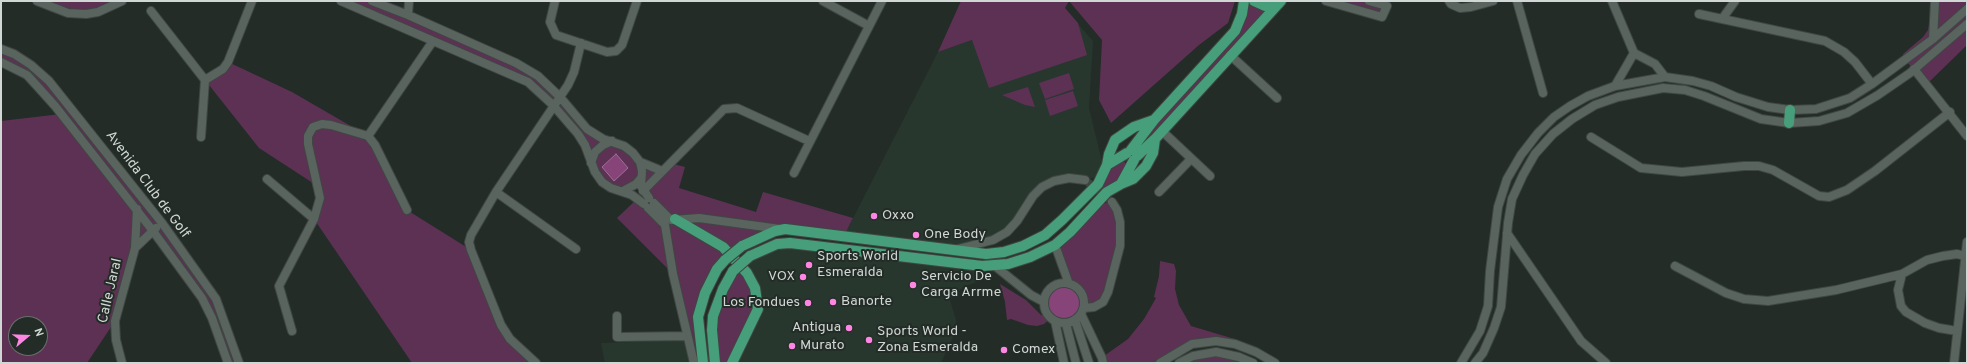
<!DOCTYPE html>
<style>
body{margin:0}
#map{position:relative;width:1968px;height:364px;overflow:hidden;background:#232c27;font-family:Overpass,sans-serif}
canvas{display:block}
.frame{position:absolute;inset:0;border:2px solid #d1d7d4;pointer-events:none}
.north{position:absolute;left:8px;top:316px;width:40px;height:40px;box-sizing:border-box;background:#232c27;border:1px solid #69706c;border-radius:50%;rotate:71deg;font-size:11px;font-weight:700;line-height:16px;text-align:center;color:#d1d7d4}
.north::after{content:'';display:block;margin:auto;width:14px;height:18px;background:#fd86e2;clip-path:polygon(50% 0,100% 100%,50% 72%,0 100%)}
</style>
<div id="map">
<canvas width="1968" height="364"></canvas>
<div class="frame"></div>
<div class="north">N</div>
</div>
<script>
const c = document.querySelector('canvas').getContext('2d');
c.lineJoin = 'round';
function paint(path, color) {
  c.fillStyle = color;
  c.fill(path, 'evenodd');
}
function shape(rows) {
  const path = new Path2D();
  for (const r of rows) {
    if (r.length === 3) {
      path.moveTo(r[0] + r[2], r[1]);
      path.arc(r[0], r[1], r[2], 0, 2 * Math.PI);
      continue;
    }
    path.moveTo(r[0], r[1]);
    for (let i = 2; i < r.length; i += 2) path.lineTo(r[i], r[i + 1]);
  }
  return path;
}
function stroke(path, color, width, dash) {
  c.strokeStyle = color;
  c.lineWidth = width;
  c.lineCap = dash ? 'butt' : 'round';
  c.setLineDash(dash || []);
  c.stroke(path);
}
function write(font, color, halo, rows, align = 'center') {
  c.font = font + ' Overpass,sans-serif';
  c.lineWidth = 4;
  c.setLineDash([]);
  c.textBaseline = 'middle';
  c.strokeStyle = halo;
  c.fillStyle = color;
  for (const [text, x, y, turn = 0] of rows) {
    c.save();
    c.translate(x, y);
    c.rotate((+turn || 0) * Math.PI / 180);
    c.textAlign = isNaN(turn) ? turn : align;
    if (halo) c.strokeText(text, 0, 0);
    c.fillText(text, 0, 0);
    c.restore();
  }
}
const built = shape([
 [1064,8,1093,41,1089,108,1104,170,1100,176,1085,180,1069,178,1042,187,1007,232,956,250,844,236,938,52],
 [777,244,982,266,982,280,963,287,950,300,956,320,955,333,941,363,732,363,750,256],
 [688,340,694,363,605,363,601,343]
]);
const green = shape([
 [31,1,122,1,86,14,45,7],
 [341,1,372,1,527,68,587,129,612,141,640,162,662,171,670,163,685,167,679,188,756,212,763,192,853,218,844,236,785,229,725,260,698,317,703,363,694,363,673,274,617,218,638,198,646,210,657,216,653,199,646,194,641,186,623,191,611,188,595,172,585,145,528,82],
 [961,1,1235,1,1228,23,1199,45,1111,123,1099,100,1102,40,1069,1,1065,8,1078,23,1087,55,989,88,972,40,938,52],
 [1244,1,1281,1,1140,153,1133,147,1235,31],
 [1326,1,1369,1,1387,6,1382,17],
 [1934,1,1967,1,1967,45,1927,84,1905,60,1903,54,1923,37,1928,30],
 [1,49,31,65,207,286,238,363,228,363,212,318,153,231,135,248,115,321,87,363,1,363,1,121,61,114,38,87,1,62],
 [16,324,40,324,40,348,16,348],
 [228,62,292,92,368,136,407,210,471,250,501,325,536,363,412,363,314,219,319,187,259,148,205,80],
 [1069,73,1074,89,1045,99,1039,83],
 [1028,87,1035,107,1025,105,1002,95],
 [1073,91,1078,106,1050,116,1045,100],
 [1120,158,1130,167,1107,192,1098,184],
 [1112,202,1120,222,1108,292,1094,307,1084,308,1084,299,1081,293,1072,285,1055,245,1095,205],
 [1160,261,1174,264,1176,271,1175,289,1179,305,1191,326,1238,340,1256,352,1235,344,1192,344,1160,363,1105,363,1104,356,1128,339,1144,319,1156,298,1154,297,1159,276],
 [733,271,747,273,758,299,732,363,715,363,712,330],
 [1000,284,1026,300,1041,315,1048,316,1051,318,1044,324,1037,326,1028,325,1011,319,1007,320,1005,302],
 [1216,352,1253,363,1179,363]
]);
const water = shape([
 [616,154,628,168,614,181,602,167,616,154],
 [1064,303,20]
]);
const minorTunnel = shape([
 [1085,180,1112,202]
]);
const minor = shape([
 [37,1,68,13,86,14,98,12,122,1],
 [341,1,528,82,553,105,578,134,585,145,595,172,602,182,611,188,632,195,644,204],
 [372,1,408,15,516,63,538,76,560,97,587,129,603,139,624,146,633,153,640,162,642,171,641,186,649,198],
 [555,1,550,22,556,35,607,52,616,51,622,45,637,1],
 [823,1,869,26],
 [1326,1,1382,17,1387,6,1369,1],
 [1449,1,1451,4,1460,8,1471,7,1493,1],
 [1517,1,1543,93],
 [1612,1,1634,53,1655,64,1665,77],
 [151,11,205,80],
 [1699,14,1825,41,1844,52,1855,62,1872,84],
 [408,15,409,1],
 [1722,19,1735,1],
 [1933,39,1935,1],
 [1,49,14,54,31,65,49,81,162,223,216,299,239,363],
 [1230,55,1277,98],
 [1,62,27,75,38,87,55,106,153,231,202,298,212,318,228,363],
 [1914,69,1967,136],
 [205,80,223,69,228,62,252,1],
 [1615,86,1634,53],
 [1162,131,1210,176],
 [368,136,433,41],
 [368,136,375,145,407,210],
 [201,137,205,80],
 [1591,137,1641,168,1682,172,1744,166,1759,166,1773,170,1819,196,1829,197,1847,190,1875,171,1950,112],
 [640,162,662,171],
 [591,163,595,152,603,145,612,141],
 [794,173,882,1],
 [267,179,314,219],
 [623,191,636,184,641,178],
 [643,191,724,109,737,108,809,141],
 [496,192,576,249],
 [1159,192,1191,159],
 [654,203,671,220],
 [648,208,665,225,673,274,694,363],
 [673,220,699,218,780,229],
 [1507,233,1581,341,1606,363],
 [1055,245,1069,284],
 [135,248,156,228],
 [958,249,993,240,1007,232,1017,221,1033,196,1042,187,1054,181,1069,178,1085,180],
 [995,266,1031,295,1044,302],
 [1675,266,1726,293,1744,299,1768,301,1836,290,1902,274,1927,260,1943,256,1957,254,1965,256],
 [1902,274,1898,290,1901,306,1906,312,1925,323,1939,328,1957,331],
 [1064,303,20],
 [1084,308,1094,307,1103,302,1108,292,1120,246,1120,222,1117,210,1112,202],
 [1081,314,1102,358,1103,363],
 [617,316,617,337,687,336],
 [1075,320,1089,363],
 [1055,321,1064,363],
 [1066,324,1076,363],
 [292,331,279,286,314,219,320,198,308,144,308,136,313,127,322,124,331,125,368,136],
 [122,363,116,340,115,321,135,248,137,209],
 [536,363,510,339,501,325,471,250,469,242,471,235,496,192,568,85,574,72,581,43],
 [1160,363,1192,344,1216,341,1235,344,1256,352,1275,363],
 [1179,363,1193,356,1216,352,1239,357,1253,363],
 [1461,363,1480,331,1488,306,1490,271,1498,207,1507,179,1521,155,1538,133,1554,117,1570,106,1588,96,1615,86,1665,77,1693,81,1711,86,1736,97,1768,107,1790,110,1816,109,1850,98,1872,84,1933,39,1967,9],
 [1475,363,1483,353,1494,328,1501,307,1508,223,1512,199,1523,175,1535,154,1553,134,1572,119,1595,105,1618,97,1663,88,1685,90,1704,96,1761,119,1789,123,1819,121,1847,113,1878,95,1910,73,1967,24],
 [1954,363,1967,242]
]);
const major = shape([
 [1254,1,1265,6,1277,5],
 [1789,123,1790,110],
 [1131,150,1154,120,1235,31,1242,14,1244,1],
 [1137,156,1155,139,1281,1],
 [1107,165,1109,154,1115,140,1134,127,1154,120],
 [1121,184,1133,179,1146,166,1153,153,1155,139],
 [675,219,723,247,747,273,755,288,758,309,732,363],
 [742,246,775,231,785,229,986,254,1004,252,1023,246,1045,235,1062,220,1098,184,1107,165,1127,153],
 [750,256,777,244,790,243,982,266,1008,264,1030,257,1055,245,1070,232,1107,192,1121,184,1134,160],
 [703,363,698,317,705,293,717,269,725,260],
 [715,363,712,330,713,316,723,289,733,271]
]);
const majorBridge = shape([
 [725,260,742,246],
 [733,271,750,256]
]);
const markers = [
 [874,216,4,"#fd86e2"],
 [916,235,4,"#fd86e2"],
 [809,265,4,"#fd86e2"],
 [803,277,4,"#fd86e2"],
 [913,285,4,"#fd86e2"],
 [833,302,4,"#fd86e2"],
 [808,303,4,"#fd86e2"],
 [849,328,4,"#fd86e2"],
 [869,340,4,"#fd86e2"],
 [792,346,4,"#fd86e2"],
 [1004,350,4,"#fd86e2"]
];
const streetNames = [
 ["Avenida Club de Golf",147,185,53],
 ["Calle Jaral",111,291,-77]
];
const poiNames = [
 ["Oxxo",882,216],
 ["One Body",924,235],
 ["Sports World",817,257],
 ["Esmeralda",817,273],
 ["VOX",795,277,"right"],
 ["Servicio De",921,277],
 ["Carga Arrme",921,293],
 ["Banorte",841,302],
 ["Los Fondues",800,303,"right"],
 ["Antigua",841,328,"right"],
 ["Sports World -",877,332],
 ["Zona Esmeralda",877,348],
 ["Murato",800,346],
 ["Comex",1012,350]
];
paint(built, '#27372e');
paint(green, '#5d3153');
paint(water, '#874478');
stroke(water, '#9d7094', 1);
stroke(minorTunnel, '#3d4641', 8, [8, 4]);
stroke(minor, '#3f4743', 10);
stroke(major, '#3f4743', 12);
stroke(minor, '#5a645e', 8);
stroke(major, '#469f7a', 10);
stroke(majorBridge, '#3f4743', 12, []);
stroke(majorBridge, '#469f7a', 10);
for (const [x, y, r, color] of markers) {
  const dot = new Path2D();
  dot.arc(x, y, r, 0, 2 * Math.PI);
  c.fillStyle = color;
  c.fill(dot);
  stroke(dot, '#232c27', 1.5);
}
write('14px', '#d1d7d4', '#232c27', streetNames);
write('14px', '#d1d7d4', '#232c27', poiNames, 'left');
</script>
